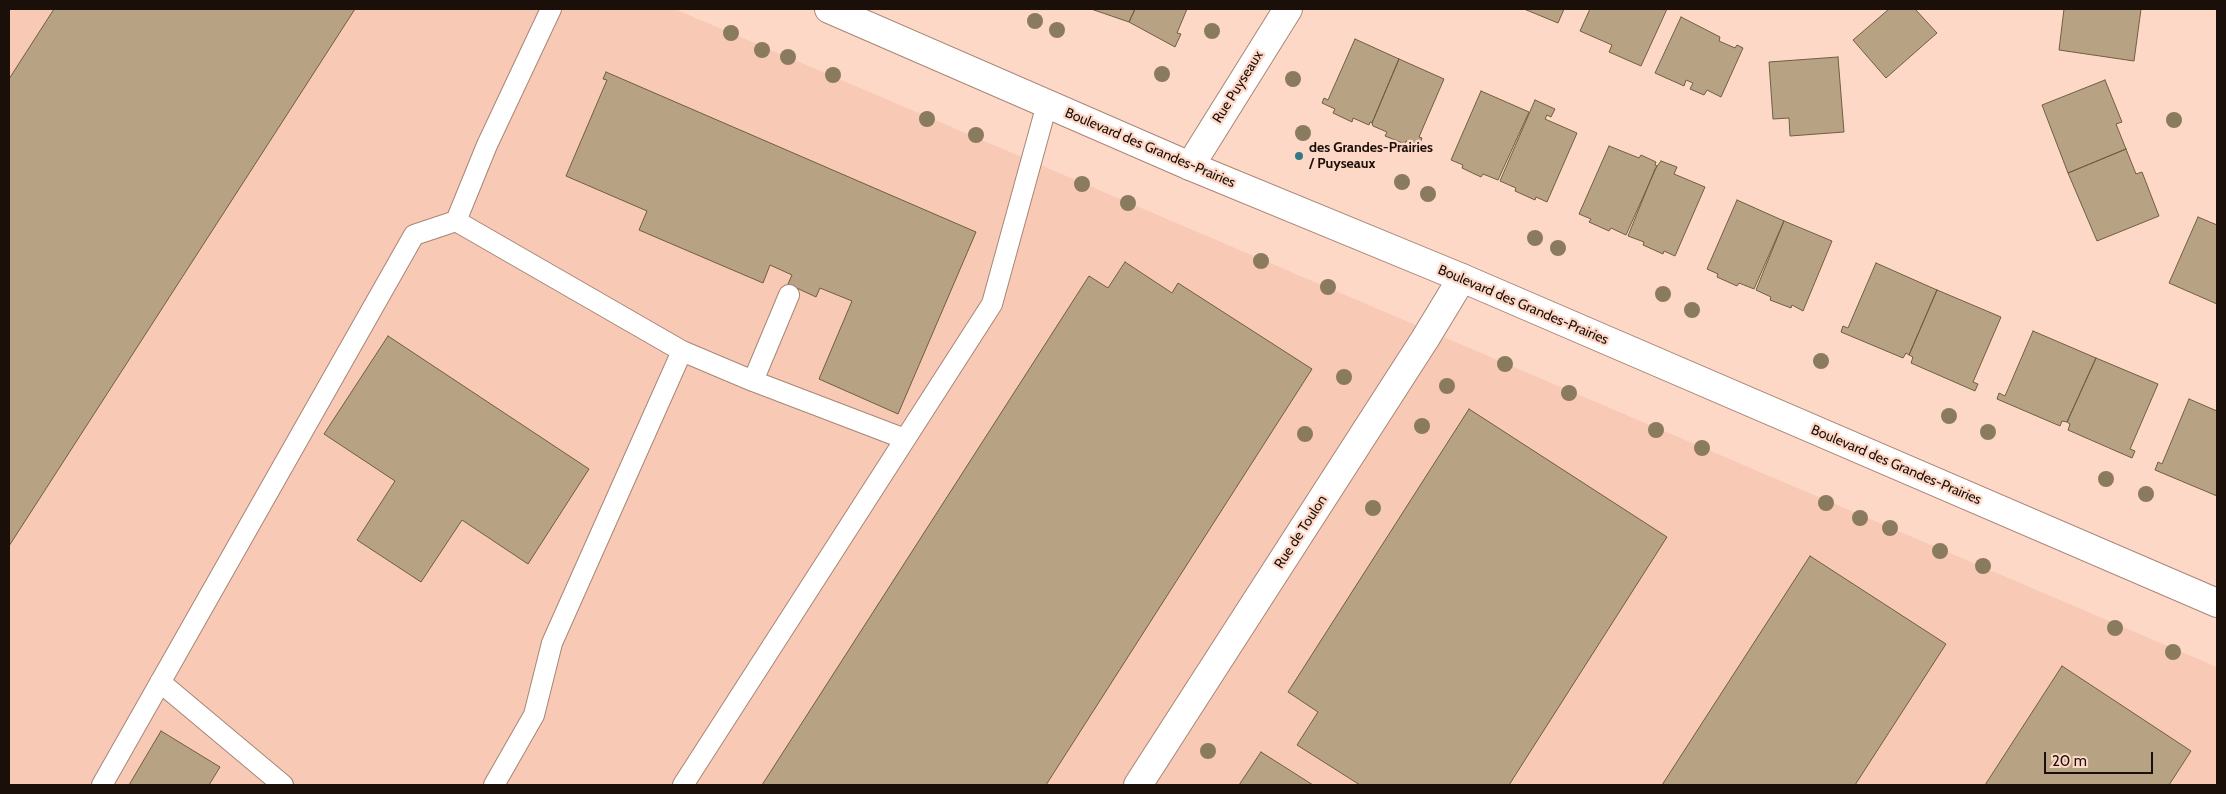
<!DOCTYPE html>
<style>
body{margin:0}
#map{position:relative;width:2226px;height:794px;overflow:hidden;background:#fed8c7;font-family:Cabin,sans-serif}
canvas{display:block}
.frame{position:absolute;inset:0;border:10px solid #1b0f09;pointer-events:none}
.scale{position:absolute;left:2044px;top:752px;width:109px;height:22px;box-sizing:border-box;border:2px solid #1b0f09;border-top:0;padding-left:6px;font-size:15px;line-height:18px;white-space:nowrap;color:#1b0f09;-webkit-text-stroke:4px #fed8c7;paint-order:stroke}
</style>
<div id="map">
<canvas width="2226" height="794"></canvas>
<div class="frame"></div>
<div class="scale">20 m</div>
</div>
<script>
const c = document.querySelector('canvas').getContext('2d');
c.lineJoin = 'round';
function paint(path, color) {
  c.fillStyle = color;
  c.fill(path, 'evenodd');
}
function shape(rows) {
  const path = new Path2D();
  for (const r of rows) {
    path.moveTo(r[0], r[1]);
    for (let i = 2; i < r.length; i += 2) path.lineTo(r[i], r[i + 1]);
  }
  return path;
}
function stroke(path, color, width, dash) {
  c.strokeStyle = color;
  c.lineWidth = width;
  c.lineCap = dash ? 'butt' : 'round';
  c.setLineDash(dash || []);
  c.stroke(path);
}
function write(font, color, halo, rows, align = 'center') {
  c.font = font + ' Cabin,sans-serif';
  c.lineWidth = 4.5;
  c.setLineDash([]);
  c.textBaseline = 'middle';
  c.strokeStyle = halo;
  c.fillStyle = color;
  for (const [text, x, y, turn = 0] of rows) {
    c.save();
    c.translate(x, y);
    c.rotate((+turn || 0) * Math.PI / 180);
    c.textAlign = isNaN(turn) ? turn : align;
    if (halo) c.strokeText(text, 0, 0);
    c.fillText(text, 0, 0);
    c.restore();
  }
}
const built = shape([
 [9,9,675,9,2217,667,2217,785,9,785]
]);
const building = shape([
 [54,9,355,9,9,546,9,79,54,9],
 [1091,9,1135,9,1129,22,1091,9],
 [1135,9,1187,9,1177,33,1181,34,1175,47,1129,22,1135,9],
 [1524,9,1564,9,1558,23,1524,9],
 [1590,9,1667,9,1641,66,1609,52,1612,45,1580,31,1590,9],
 [1889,9,1915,9,1937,33,1886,78,1853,40,1889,9],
 [2064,9,2141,9,2134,61,2059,50,2064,9],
 [1681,17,1720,37,1719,41,1735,48,1737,45,1743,48,1721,97,1707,90,1704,95,1690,89,1693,83,1686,80,1684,86,1655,73,1681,17],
 [1355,39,1399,59,1372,123,1370,122,1369,125,1353,118,1352,122,1333,113,1335,109,1322,103,1324,98,1328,100,1355,39],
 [1838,57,1844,132,1790,136,1789,118,1773,119,1769,62,1838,57],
 [1399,59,1444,79,1419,137,1422,138,1419,146,1406,141,1405,144,1385,136,1387,132,1373,126,1372,123,1399,59],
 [606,72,976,232,898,414,819,379,852,301,820,288,816,297,788,284,792,275,770,265,763,283,639,230,647,211,566,176,607,80,603,79,606,72],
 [2105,80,2122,122,2116,124,2126,149,2068,173,2042,105,2105,80],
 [1481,91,1529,112,1498,180,1483,174,1481,177,1462,168,1463,165,1451,160,1481,91],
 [1535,100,1555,109,1551,117,1547,115,1545,119,1577,133,1547,202,1536,197,1535,200,1515,191,1516,188,1500,181,1535,100],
 [1609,146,1639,158,1641,155,1656,162,1655,165,1657,166,1626,235,1611,228,1609,231,1589,222,1591,219,1579,214,1609,146],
 [2126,149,2136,174,2142,172,2159,216,2097,241,2068,173,2126,149],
 [1661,161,1677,167,1674,174,1705,187,1675,256,1664,251,1663,254,1643,245,1644,242,1628,236,1655,169,1661,161],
 [1737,200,1784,221,1754,289,1739,283,1737,286,1717,277,1718,274,1707,269,1737,200],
 [2198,217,2217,225,2217,304,2169,283,2198,217],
 [1784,221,1832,241,1803,311,1792,305,1791,308,1770,300,1771,297,1756,290,1784,221],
 [1125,262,1172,293,1178,283,1312,369,1046,785,762,785,1089,276,1108,288,1125,262],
 [1876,263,1937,290,1909,355,1906,353,1903,358,1841,332,1843,326,1848,328,1876,263],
 [1937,290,2001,317,1973,382,1978,384,1975,391,1911,363,1913,357,1909,355,1937,290],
 [2033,331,2096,358,2067,422,2062,421,2060,426,1997,399,1999,393,2005,396,2033,331],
 [388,336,589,469,528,564,462,520,421,582,357,540,395,481,324,434,388,336],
 [2096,358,2158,384,2130,449,2135,451,2132,458,2068,430,2070,424,2067,422,2096,358],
 [2189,399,2217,411,2217,496,2155,470,2158,462,2162,464,2189,399],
 [1469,409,1667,537,1509,785,1360,785,1297,745,1318,712,1288,692,1469,409],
 [1810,556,1946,644,1855,785,1662,785,1810,556],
 [2062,666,2191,751,2169,785,1985,785,2062,666],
 [161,731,220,767,209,785,129,785,161,731],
 [1261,752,1313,785,1239,785,1261,752]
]);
const lane = shape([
 [456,221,487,145,551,9],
 [753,381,789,295],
 [160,682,283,785],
 [102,785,414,235,456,221,682,351,753,381,905,439],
 [494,785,534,715,552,643,682,351],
 [683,785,992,304,1047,104]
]);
const street = shape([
 [1190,166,1288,9],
 [1138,785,1425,339,1462,278]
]);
const secondary = shape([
 [829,9,1190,166,1462,278,2217,603]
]);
const trees = [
 [1035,21],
 [1057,30],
 [1212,31],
 [731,33],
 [762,50],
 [788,57],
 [1162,74],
 [833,75],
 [1293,79],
 [927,119],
 [2174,120],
 [1303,133],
 [976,135],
 [1402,182],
 [1082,184],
 [1428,194],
 [1128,203],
 [1535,238],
 [1558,248],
 [1261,261],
 [1328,287],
 [1663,294],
 [1692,310],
 [1821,361],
 [1505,364],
 [1344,377],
 [1447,386],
 [1569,393],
 [1949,416],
 [1422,426],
 [1656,430],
 [1988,432],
 [1305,434],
 [1702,448],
 [2106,479],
 [2146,494],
 [1826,503],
 [1373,508],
 [1860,518],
 [1890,528],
 [1940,551],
 [1983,566],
 [2115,628],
 [2173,652],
 [1208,751]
];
const markers = [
 [1299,156,5,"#337886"]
];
const streetNames = [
 ["Rue Puyseaux",1238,87,-58],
 ["Boulevard des Grandes-Prairies",1150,148,23],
 ["Boulevard des Grandes-Prairies",1523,305,23],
 ["Boulevard des Grandes-Prairies",1896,465,23],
 ["Rue de Toulon",1301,532,-57]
];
const poiNames = [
 ["des Grandes-Prairies",1309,148],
 ["/ Puyseaux",1309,164]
];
paint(built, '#f8cab6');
paint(building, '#b7a383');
stroke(building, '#705e41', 1);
stroke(lane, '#a88575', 22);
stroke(street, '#a88575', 30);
stroke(secondary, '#a88575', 30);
stroke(lane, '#fff', 20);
stroke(street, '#fff', 28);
stroke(secondary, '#fff', 28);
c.fillStyle = '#8a7a5e';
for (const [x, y] of trees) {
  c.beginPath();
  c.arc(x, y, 8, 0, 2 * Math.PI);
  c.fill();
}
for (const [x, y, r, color] of markers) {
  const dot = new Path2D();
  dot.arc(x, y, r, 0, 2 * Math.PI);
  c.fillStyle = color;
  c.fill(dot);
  stroke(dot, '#fed8c7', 2);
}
write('14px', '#1b0f09', '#fed8c7', streetNames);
write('bold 14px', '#1b0f09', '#fed8c7', poiNames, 'left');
</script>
